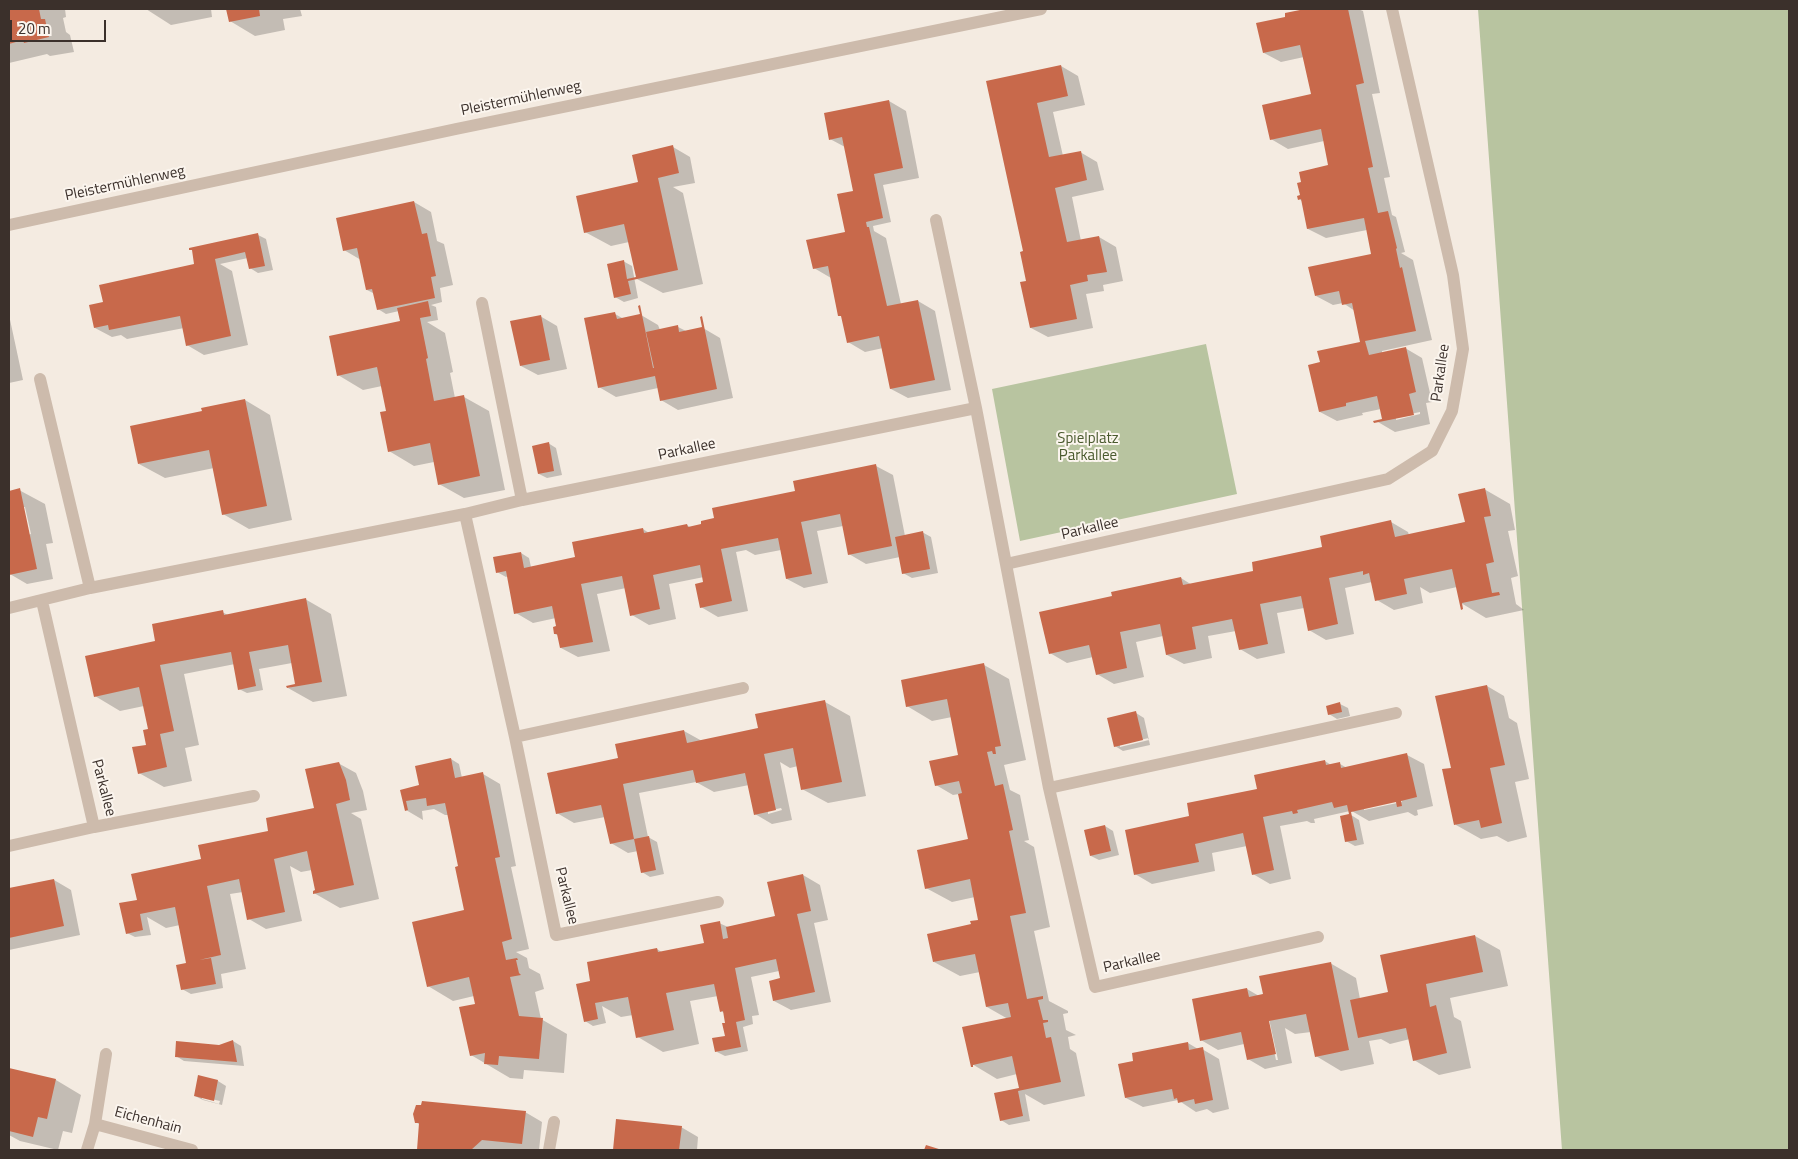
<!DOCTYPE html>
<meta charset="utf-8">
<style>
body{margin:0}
#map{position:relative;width:1798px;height:1159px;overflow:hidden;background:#f4ebe1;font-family:"Titillium Web",sans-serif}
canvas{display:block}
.frame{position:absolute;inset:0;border:10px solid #3b302b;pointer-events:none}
.scale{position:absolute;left:10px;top:20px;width:96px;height:22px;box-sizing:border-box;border:2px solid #3b302b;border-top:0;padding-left:6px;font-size:15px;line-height:18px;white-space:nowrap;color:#3b302b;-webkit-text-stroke:4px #fbf5ee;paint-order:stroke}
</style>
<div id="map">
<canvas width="1798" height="1159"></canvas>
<div class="frame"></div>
<div class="scale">20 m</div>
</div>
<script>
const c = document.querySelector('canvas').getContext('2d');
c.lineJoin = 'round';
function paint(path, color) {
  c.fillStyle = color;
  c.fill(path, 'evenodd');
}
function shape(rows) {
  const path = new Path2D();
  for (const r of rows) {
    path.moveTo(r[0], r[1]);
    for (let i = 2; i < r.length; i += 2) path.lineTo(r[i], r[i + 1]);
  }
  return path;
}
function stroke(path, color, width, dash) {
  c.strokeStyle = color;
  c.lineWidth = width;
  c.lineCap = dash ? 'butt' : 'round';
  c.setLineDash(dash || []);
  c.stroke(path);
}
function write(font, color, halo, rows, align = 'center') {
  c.font = font + ' "Titillium Web",sans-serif';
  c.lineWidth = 4;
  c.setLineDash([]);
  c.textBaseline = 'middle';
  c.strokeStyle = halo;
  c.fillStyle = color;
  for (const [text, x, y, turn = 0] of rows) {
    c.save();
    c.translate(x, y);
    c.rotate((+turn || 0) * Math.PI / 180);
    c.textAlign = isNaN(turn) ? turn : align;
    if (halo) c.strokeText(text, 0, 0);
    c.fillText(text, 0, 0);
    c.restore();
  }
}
const green = shape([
 [1478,9,1789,9,1789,1150,1562,1150],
 [1206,344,1237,494,1020,541,992,389]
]);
const shadow = shape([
 [9,9,65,9,66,17,63,18,66,32,70,35,74,52,50,56,47,54,9,63],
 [146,9,211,9,212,17,171,25],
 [228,9,300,9,302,16,283,19,285,30,255,36,230,21],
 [1311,9,1358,9,1363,11,1380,93,1372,94,1390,177,1384,178,1392,215,1396,217,1405,252,1401,253,1413,260,1432,340,1382,351,1382,353,1405,348,1422,358,1432,402,1426,403,1430,424,1395,432,1378,422,1384,420,1381,409,1362,413,1363,415,1337,421,1320,412,1321,363,1362,343,1355,311,1343,303,1333,305,1316,296,1375,254,1367,230,1326,238,1308,229,1302,201,1299,199,1330,168,1324,141,1288,149,1271,139,1312,95,1304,57,1281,62,1264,53,1287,17,1286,14],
 [1420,412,1420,414,1396,420,1396,417],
 [1061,66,1078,76,1085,105,1053,112,1063,156,1080,152,1097,162,1104,190,1072,197,1081,241,1099,237,1116,247,1123,281,1103,285,1104,291,1086,294,1093,328,1048,337,1031,328,1024,252,987,82],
 [889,101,906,111,919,178,883,185,891,222,873,226,874,231,886,238,901,304,918,301,935,311,951,390,908,398,891,389,883,348,865,352,848,342,843,317,839,315,831,278,814,268,849,232,854,192,845,147,830,139],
 [673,147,690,157,695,183,673,187,683,193,703,284,663,293,637,279,629,242,611,246,585,232,641,183],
 [414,202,431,212,437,241,444,244,453,285,440,288,442,302,431,305,436,307,438,320,427,322,445,333,453,372,450,373,455,398,464,397,489,411,505,490,464,498,439,484,434,462,414,466,389,451,388,412,382,386,363,390,338,375,402,322,399,311,386,314,378,309,375,294,367,290,361,260,344,250],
 [258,235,266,239,273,270,258,273,250,268,248,258,220,264,232,271,248,345,204,355,187,345,184,328,127,339,121,335,112,337,95,328,104,303,198,264],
 [623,261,632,266,638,298,624,302,615,297],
 [615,314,624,319,641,315,658,325,660,330,678,327,686,331,703,328,720,338,733,398,678,410,661,400,658,388,616,397,599,387],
 [9,315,23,380,9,383],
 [540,316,557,326,567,369,538,375,521,366],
 [245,400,270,415,292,520,249,529,223,514,214,468,165,478,139,464,204,412],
 [548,443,556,448,562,475,547,478,539,474],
 [876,466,893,475,905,536,922,532,931,537,938,573,912,578,903,573,900,557,866,564,849,554,843,526,817,531,828,583,804,588,787,579,781,550,755,555,746,550,736,552,748,611,718,617,701,607,705,583,704,577,669,584,676,619,649,625,632,615,626,588,597,594,610,651,578,657,561,648,559,636,555,634,557,627,556,618,533,623,516,613,508,576,506,577,497,572,521,553,529,558,531,567,577,558,643,529,649,533,687,525,691,528],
 [1484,489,1510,504,1515,530,1508,531,1518,576,1511,578,1516,604,1524,610,1486,618,1461,603,1457,587,1430,593,1420,587,1423,603,1394,610,1377,600,1372,582,1345,588,1354,634,1326,640,1309,630,1304,608,1277,613,1285,653,1257,659,1240,649,1236,631,1208,636,1212,658,1184,664,1167,655,1163,636,1136,642,1144,677,1114,684,1097,674,1093,657,1067,663,1050,653,1113,597,1181,578,1192,585,1255,572,1324,548,1391,522,1408,532,1409,535,1466,522],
 [19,490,45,504,53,543,46,544,53,579,27,584,10,574,9,492],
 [22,507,25,507,31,534,28,535],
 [305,599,331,614,347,696,313,702,288,688,297,685,292,663,259,669,263,690,247,693,239,689,235,664,184,674,199,745,185,748,192,781,164,787,139,773,147,746,149,730,144,706,120,711,95,696,155,642,222,612,228,615],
 [984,665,1009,679,1026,760,1004,765,1010,790,1020,795,1029,840,1024,841,1034,847,1050,927,1034,931,1049,1001,1068,1011,1068,1013,1063,1014,1066,1030,1076,1035,1068,1037,1070,1049,1076,1053,1085,1096,1044,1105,1025,1094,1030,1121,1009,1125,1001,1120,996,1094,1020,1089,1017,1074,997,1079,972,1064,1008,1019,987,1007,980,972,960,976,934,962,972,925,980,921,975,897,952,902,926,888,971,840,969,839,959,794,953,795,936,785,962,756,952,717,932,721,907,706],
 [1487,686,1504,696,1509,718,1517,723,1529,779,1515,782,1527,837,1508,842,1497,836,1481,839,1456,825,1452,769],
 [825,702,850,716,866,796,828,803,802,789,798,766,790,768,780,762,792,820,772,824,755,814,749,785,714,792,696,782,639,793,648,837,657,842,664,874,650,877,642,872,638,851,628,853,611,843,605,817,574,823,557,813,619,759,684,731,702,741,760,729],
 [781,808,782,810,768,814,768,811],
 [1340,704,1348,708,1350,716,1337,719,1329,714],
 [1136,713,1144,718,1150,745,1123,751,1115,746],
 [1149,738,1149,740,1120,747,1120,744],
 [1407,755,1424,764,1433,806,1417,810,1418,815,1415,816,1408,812,1369,821,1350,810,1350,811,1314,819,1315,823,1311,823,1307,821,1280,826,1291,879,1270,884,1253,874,1247,846,1212,853,1215,871,1152,884,1135,874,1191,817,1325,761,1331,765,1340,764,1347,768],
 [1401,799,1402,802,1364,810,1364,807],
 [451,759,459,764,462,778,483,774,500,784,516,866,511,867,529,949,516,952,527,958,529,968,540,974,544,989,535,992,541,1019,567,1034,564,1073,524,1070,523,1079,510,1078,471,1055,476,1005,474,996,453,1001,428,986,465,911,459,866,449,815,445,815,434,809,422,811,423,820,406,810,402,791,423,786],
 [338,763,356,773,363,791,367,810,351,813,361,819,379,899,340,908,314,893,317,891,312,870,301,872,290,866,302,921,266,929,249,919,243,892,230,894,246,969,221,974,223,988,191,994,182,989,190,963,180,925,166,928,147,917,151,935,135,937,127,933,136,901,201,860,268,832,315,809],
 [1351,815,1359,820,1364,844,1355,846,1346,841],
 [1105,826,1113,831,1119,855,1099,860,1091,856],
 [803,875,820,885,828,920,814,923,831,1002,791,1010,774,1001,781,979,779,971,751,977,759,1015,752,1016,753,1024,743,1027,748,1051,725,1056,717,1052,726,1037,726,1024,724,1013,721,1011,718,996,690,1001,699,1044,663,1052,638,1037,633,1015,621,1017,602,1006,606,1023,593,1026,585,1021,590,982,657,949,663,953,707,944,719,923,728,927,776,917],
 [54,880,71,890,80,935,9,950,9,890],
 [1475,936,1500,950,1508,986,1450,998,1454,1017,1461,1021,1471,1068,1439,1075,1414,1060,1410,1039,1390,1044,1381,1039,1369,1041,1374,1064,1341,1071,1316,1056,1311,1032,1295,1034,1285,1028,1292,1063,1265,1069,1248,1059,1244,1044,1218,1050,1201,1040,1247,989,1259,996,1330,963,1356,978,1360,999,1389,993],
 [1264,1005,1266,1005,1278,1060,1276,1060],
 [233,1041,241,1046,244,1066,184,1061,176,1056,219,1047],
 [1188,1043,1198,1049,1202,1049,1219,1059,1229,1109,1213,1113,1207,1109,1196,1112,1178,1100,1143,1107,1126,1098,1135,1062],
 [9,1069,56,1080,81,1095,72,1133,63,1131,58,1150,20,1141,9,1135],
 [199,1077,218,1081,226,1086,222,1105,203,1100,195,1096],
 [202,1097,220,1101,219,1104,202,1099],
 [422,1107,525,1112,542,1122,539,1150,418,1150,420,1125,416,1122],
 [617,1120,681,1127,698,1137,697,1150,614,1150]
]);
const building = shape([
 [9,9,39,9,41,19,45,19,49,37,24,43,23,40,9,44],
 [226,9,259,9,260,16,229,22],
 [1305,9,1348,9,1364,83,1356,85,1373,167,1368,168,1378,213,1388,211,1397,248,1396,249,1400,268,1402,267,1416,331,1365,341,1369,355,1406,347,1416,392,1409,394,1414,415,1374,423,1373,421,1382,419,1377,396,1346,403,1346,406,1319,412,1308,365,1320,362,1317,351,1360,342,1352,303,1342,305,1339,291,1315,296,1308,267,1371,254,1364,218,1307,229,1301,199,1298,200,1297,196,1300,195,1297,183,1301,182,1299,172,1328,165,1321,129,1270,140,1262,105,1311,94,1300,45,1263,53,1256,23,1285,17,1285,13],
 [1061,65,1068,96,1037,103,1049,157,1081,151,1087,180,1055,188,1067,242,1099,236,1107,272,1087,275,1088,281,1070,285,1077,319,1030,328,1020,282,1026,281,1020,252,1023,251,986,81],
 [889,100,903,168,874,174,883,218,866,222,867,227,869,227,887,306,918,300,935,380,890,389,879,336,847,343,841,316,838,316,828,266,813,269,806,240,845,232,837,194,853,191,842,137,829,140,824,113],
 [673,145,679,173,658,178,678,270,628,281,631,294,614,298,607,264,624,260,627,279,636,277,624,224,584,233,576,196,638,182,632,155],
 [414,201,422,234,427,233,436,276,431,277,435,298,377,310,372,289,366,290,357,248,343,251,336,218],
 [258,233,265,266,249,269,245,252,215,259,231,336,186,346,180,316,109,330,108,325,94,328,89,305,103,302,99,285,194,264,192,250,189,250,189,248],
 [428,301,431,316,420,318,428,358,426,359,434,401,464,395,480,476,438,485,430,443,388,452,380,412,386,411,377,367,337,376,329,336,400,321,397,308],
 [640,305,653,368,654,368,646,332,678,325,679,332,702,327,700,317,702,316,717,389,660,401,655,376,598,388,584,318,615,312,617,319,640,314,638,306],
 [541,315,550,360,520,366,510,321],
 [245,399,267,506,222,515,209,450,138,464,130,426,202,411,201,408],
 [549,442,554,471,538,474,532,446],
 [876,464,892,546,848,555,840,514,801,522,812,574,786,579,778,538,721,549,732,601,700,608,695,584,703,582,700,565,653,575,660,609,630,616,622,576,581,584,593,642,560,648,557,634,554,634,553,627,556,626,552,606,514,614,506,571,496,573,493,557,521,552,524,568,575,557,572,542,643,528,644,533,687,524,688,527,701,524,701,521,714,518,712,508,795,491,793,481],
 [20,488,37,569,9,575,9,491],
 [1485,488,1491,516,1484,517,1494,562,1486,564,1492,593,1499,592,1500,595,1462,603,1463,609,1461,610,1452,569,1404,579,1407,594,1375,601,1369,573,1363,575,1363,571,1329,578,1338,624,1308,631,1301,596,1260,604,1268,644,1239,650,1232,619,1192,627,1196,649,1166,655,1160,624,1120,632,1127,668,1096,675,1089,645,1049,654,1039,612,1112,596,1111,592,1181,577,1183,585,1253,571,1252,562,1322,547,1320,536,1391,520,1395,537,1465,522,1458,494],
 [923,531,930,569,902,574,895,537],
 [306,598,322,682,287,688,286,686,295,684,288,645,249,652,256,686,238,690,231,652,160,665,174,731,160,734,167,767,138,774,132,747,146,745,143,730,148,729,139,687,94,697,85,656,155,641,152,624,223,610,224,615],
 [984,663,1001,746,995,747,996,754,993,754,992,751,987,752,995,786,1003,784,1013,830,1009,831,1026,913,1010,916,1027,999,1043,996,1043,999,1038,1000,1043,1020,1048,1020,1048,1022,1043,1023,1046,1038,1051,1037,1061,1082,1018,1091,1023,1116,1000,1121,994,1093,1019,1088,1012,1056,973,1065,973,1067,971,1067,962,1027,1011,1017,1008,1003,986,1007,975,954,933,962,927,934,971,924,970,921,978,920,970,879,925,889,917,850,968,839,958,794,962,793,959,781,935,786,929,761,958,755,947,699,906,707,901,680],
 [1487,685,1505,765,1490,768,1502,823,1481,828,1479,820,1454,825,1442,769,1451,768,1435,696],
 [825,700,842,782,801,790,793,748,764,754,776,810,754,815,745,773,696,783,693,770,623,784,634,839,649,836,656,870,641,873,634,839,610,844,601,805,556,814,547,773,618,758,615,744,684,730,687,743,758,728,755,714],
 [1340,702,1342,712,1328,715,1326,706],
 [1136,711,1143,740,1114,747,1107,718],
 [1407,753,1417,797,1401,801,1402,806,1397,807,1396,802,1351,812,1357,840,1345,842,1340,816,1349,814,1347,805,1334,808,1332,802,1297,810,1298,813,1293,814,1292,811,1263,817,1274,870,1252,875,1243,833,1195,844,1199,862,1134,875,1125,830,1189,816,1187,803,1257,789,1254,775,1325,760,1326,765,1340,762,1341,768],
 [451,758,455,778,483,772,500,857,495,858,512,939,502,942,506,960,517,958,518,960,516,960,519,973,521,975,510,977,519,1016,543,1018,539,1059,499,1056,498,1065,484,1064,485,1053,470,1056,459,1007,475,1004,469,977,427,987,412,922,464,910,455,867,458,866,445,803,427,806,426,798,406,801,408,810,405,811,400,790,419,785,415,766],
 [339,762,346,780,350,800,336,804,354,885,313,894,313,891,315,890,307,851,274,859,285,912,247,920,239,879,207,886,221,955,199,960,211,958,216,984,181,990,176,965,186,963,175,907,140,914,143,930,126,934,119,903,137,900,131,874,201,859,198,845,268,831,266,818,314,808,305,769],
 [1105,825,1111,851,1090,856,1084,830],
 [803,874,811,911,797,914,815,992,773,1001,769,981,780,978,776,959,735,968,745,1020,736,1022,741,1047,715,1052,712,1038,725,1036,722,1023,725,1023,723,1011,720,1012,714,984,666,993,674,1030,636,1038,628,997,595,1003,598,1019,584,1022,576,984,590,981,587,962,657,948,658,952,704,943,700,925,720,921,723,939,728,938,726,927,775,916,767,882],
 [54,879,64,926,9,938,9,888],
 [1475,935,1483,972,1426,984,1430,1007,1436,1005,1447,1053,1413,1061,1406,1028,1358,1038,1350,1000,1388,992,1380,955],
 [1331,962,1349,1050,1315,1057,1306,1014,1269,1021,1276,1054,1247,1060,1241,1032,1200,1041,1192,999,1247,988,1249,997,1263,994,1259,976],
 [233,1040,237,1062,175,1057,176,1041,219,1045],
 [1188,1042,1189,1050,1203,1047,1213,1100,1195,1104,1194,1099,1178,1103,1177,1098,1174,1099,1172,1089,1125,1098,1118,1064,1133,1061,1132,1053],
 [9,1068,56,1079,47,1119,38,1117,33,1137,9,1131],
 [198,1075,218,1080,214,1101,194,1096],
 [422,1101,526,1111,522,1144,482,1140,471,1150,417,1150,419,1123,415,1123,413,1114,416,1105,421,1105],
 [616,1119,682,1126,679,1150,613,1150],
 [926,1145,942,1150,924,1150]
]);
const minor = shape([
 [936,220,976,408],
 [9,225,456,129,1041,9],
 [482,303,522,500],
 [40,379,90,588],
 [465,514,515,737,556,935,718,902],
 [1006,564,1388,479,1432,451,1452,411,1463,349,1453,275,1392,9],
 [42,601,94,827],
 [9,608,90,588,465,514,522,500,976,408,1049,788,1095,987,1318,937],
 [515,737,743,688],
 [1049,788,1396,713],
 [9,846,94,827,254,796],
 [95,1124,192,1150],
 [87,1150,95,1124,106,1054],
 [549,1150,554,1122]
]);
const streetNames = [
 ["Pleistermühlenweg",521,99,-12],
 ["Pleistermühlenweg",125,184,-12],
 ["Parkallee",1441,373,-82],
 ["Parkallee",687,450,-12],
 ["Parkallee",1090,529,-13],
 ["Parkallee",103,788,75],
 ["Parkallee",566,896,76],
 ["Parkallee",1132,962,-13],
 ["Eichenhain",148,1121,15]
];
const parkNames = [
 ["Spielplatz",1088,439],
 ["Parkallee",1088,456]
];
paint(green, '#b8c4a0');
paint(shadow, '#0003');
paint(building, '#c8694b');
stroke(minor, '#cdbbac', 12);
write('15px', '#3b302b', '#fbf5ee', streetNames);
write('15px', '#4a5a2e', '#fbf5ee', parkNames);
</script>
